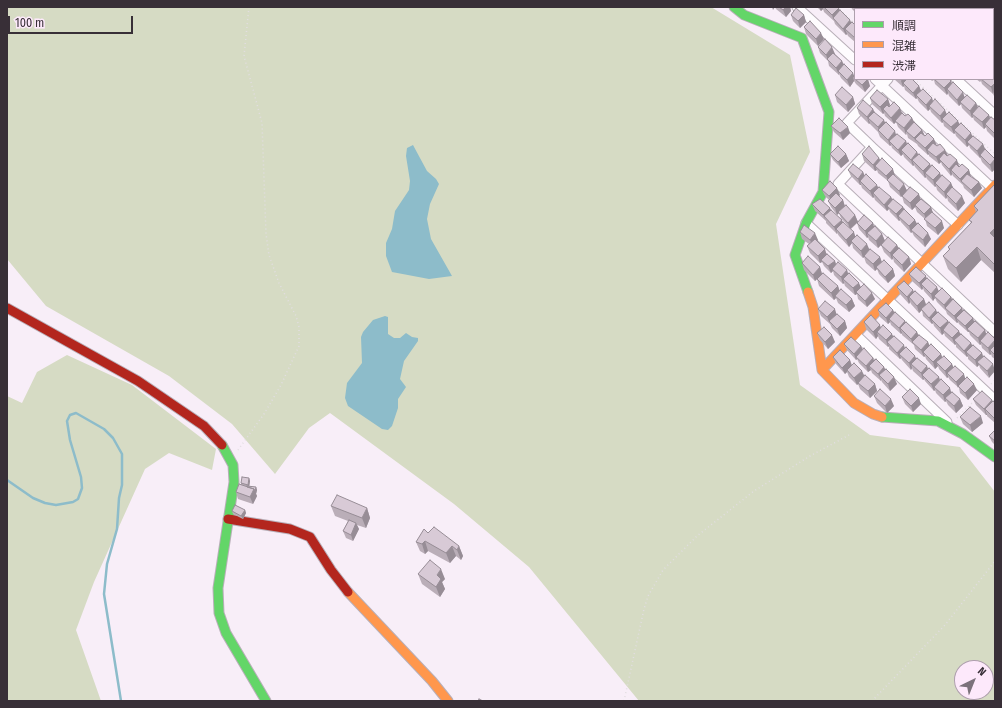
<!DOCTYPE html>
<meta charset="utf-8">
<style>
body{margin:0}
#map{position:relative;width:1002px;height:708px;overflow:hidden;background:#f8eef8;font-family:"Fira Sans Condensed","Noto Sans JP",sans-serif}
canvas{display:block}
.frame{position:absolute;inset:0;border:8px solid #382f37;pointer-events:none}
.legend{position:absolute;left:854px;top:8px;width:140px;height:72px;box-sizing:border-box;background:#fde9fb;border:1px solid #ae9fad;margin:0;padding:5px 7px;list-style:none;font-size:12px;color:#382f37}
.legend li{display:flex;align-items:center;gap:8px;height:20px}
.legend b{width:20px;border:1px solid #ae9fad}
.north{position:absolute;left:954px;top:660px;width:40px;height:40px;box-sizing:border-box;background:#fde9fb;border:1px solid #ae9fad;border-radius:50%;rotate:43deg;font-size:11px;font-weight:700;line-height:16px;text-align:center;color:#382f37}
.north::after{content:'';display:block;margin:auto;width:14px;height:18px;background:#7b727b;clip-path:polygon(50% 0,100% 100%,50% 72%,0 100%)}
.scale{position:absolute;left:8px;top:16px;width:125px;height:18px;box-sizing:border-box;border:2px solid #382f37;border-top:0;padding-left:5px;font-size:12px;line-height:14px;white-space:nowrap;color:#382f37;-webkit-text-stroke:3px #fde9fb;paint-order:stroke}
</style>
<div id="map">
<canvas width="1002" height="708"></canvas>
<div class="frame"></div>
<ul class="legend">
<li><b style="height:5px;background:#63d668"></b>順調</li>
<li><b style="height:5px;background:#ff974d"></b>混雑</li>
<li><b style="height:5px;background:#b3261e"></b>渋滞</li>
</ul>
<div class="north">N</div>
<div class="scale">100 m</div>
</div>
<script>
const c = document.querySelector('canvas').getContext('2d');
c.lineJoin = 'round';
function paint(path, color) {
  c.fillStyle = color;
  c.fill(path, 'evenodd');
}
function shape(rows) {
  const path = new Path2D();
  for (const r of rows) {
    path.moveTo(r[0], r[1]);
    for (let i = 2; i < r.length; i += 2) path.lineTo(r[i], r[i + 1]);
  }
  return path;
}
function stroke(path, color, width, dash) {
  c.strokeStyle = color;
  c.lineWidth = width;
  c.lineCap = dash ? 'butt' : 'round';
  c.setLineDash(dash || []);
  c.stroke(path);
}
const green = shape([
 [7,7,711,7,790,55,810,152,776,224,800,385,870,435,960,447,995,492,995,701,639,701,529,567,454,504,330,413,309,428,275,474,232,424,169,376,46,306,7,259],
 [962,668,986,668,986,692,962,692],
 [67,355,132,385,216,449,212,470,169,453,145,469,94,582,76,630,101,701,7,701,7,396,22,403,37,372]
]);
const water = shape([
 [413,145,427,171,436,179,439,184,430,204,427,219,431,239,452,276,429,279,392,272,386,256,386,243,392,229,395,211,409,190,410,181,406,156,407,148],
 [385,316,388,317,388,334,394,338,400,338,406,333,412,337,418,338,418,341,404,361,400,379,406,387,398,399,398,408,392,426,388,430,382,429,348,406,345,398,347,383,362,363,361,337,363,332,373,320]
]);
const stream = shape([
 [7,480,33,498,45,503,56,505,73,502,78,499,82,488,81,477,70,440,67,421,70,415,76,413,104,429,113,438,122,454,122,485,119,498,117,529,107,564,104,594,121,701]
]);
const path = shape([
 [837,7,855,24],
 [914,79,995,154],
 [991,384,995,380],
 [957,418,974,401],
 [238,450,264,414,281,385,299,346,299,327,296,316,279,283,269,255,266,234,262,123,244,56,249,7],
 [624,701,644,609,648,596,663,570,697,536,754,491,810,456,849,435],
 [872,701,945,625,995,561]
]);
const street = shape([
 [797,7,855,60],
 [879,7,881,9],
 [875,79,992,188],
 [888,79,847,123,872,147,838,184,995,332],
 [956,79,995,115],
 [872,147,958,225],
 [806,223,995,400],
 [856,335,947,422]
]);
const fast = shape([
 [734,7,744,15,802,38,829,112,823,192,806,223,795,255,808,292],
 [993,39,995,41],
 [882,417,938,421,963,434,995,457],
 [222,445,233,465,234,482,218,588,219,613,226,633,266,701]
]);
const slow = shape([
 [959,7,961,9],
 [808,292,813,307,822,370],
 [882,417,873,414,854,403,822,370,995,185],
 [348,592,432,681,448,701]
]);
const jam = shape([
 [7,308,138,381,204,426,222,445],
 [228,519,290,529,310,537,331,570,348,592]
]);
const wall = shape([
 [775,7,790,7,791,11,786,17,776,9],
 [817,7,838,7,840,11,851,23,855,25,855,42,848,36,847,34,846,35,835,24,834,21,824,12,823,9,821,11],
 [851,7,868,7,873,9,855,9,855,12,852,9],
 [901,7,916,7,918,9,903,9],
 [925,7,940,7,941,9,927,9],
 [984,7,995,7,995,17,994,13,993,14,993,9,986,9],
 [791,15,804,15,806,22,800,28,793,21],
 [804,27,824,39,818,46,806,34],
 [818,47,835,54,842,61,844,65,854,76,870,86,865,92,856,84,854,81,850,87,841,78,839,74,839,75,829,66,828,61,820,53],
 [894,79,912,79,919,86,921,91,932,98,933,101,947,114,960,124,972,137,983,144,985,150,995,159,995,169,992,172,982,162,980,157,980,158,970,148,969,145,967,147,956,136,955,133,954,134,944,126,943,122,942,123,931,112,930,109,928,111,919,102,917,98,916,99,905,90,904,86,903,87],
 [930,79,949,79,951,81,952,84,965,97,976,103,978,108,989,115,990,119,995,120,995,139,987,131,986,127,984,129,974,120,973,117,972,118,962,108,961,104,959,106,949,96,948,93,947,95,935,84,934,80,932,81],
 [976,79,995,80,995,98,993,94,982,84,981,81,980,82],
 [835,95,853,97,855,104,848,112,837,102],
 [870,98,888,99,890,105,889,107,905,116,912,118,914,122,922,130,924,135,936,146,945,150,948,156,959,166,969,170,971,177,982,188,974,197,964,188,963,185,953,176,952,174,951,176,942,165,941,162,939,164,929,156,929,154,928,155,918,146,917,144,908,138,907,134,906,135,898,127,896,122,894,124,885,116,884,113,883,114,872,104],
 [857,108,873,109,875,113,885,123,896,135,906,141,907,144,917,152,918,155,930,164,931,166,940,173,941,176,951,183,953,188,965,203,958,211,948,201,947,197,946,199,937,190,936,186,935,187,927,179,926,177,925,178,915,167,914,165,913,166,904,157,903,154,901,156,892,148,891,145,890,146,880,137,878,132,870,124,870,123,869,124,859,114],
 [831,126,850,133,843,140,834,132],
 [830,154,846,154,849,161,841,168,833,160],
 [862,154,879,158,880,160,895,175,907,190,931,207,933,213,944,228,938,235,927,226,925,219,917,212,915,207,912,210,904,203,902,196,901,197,890,187,888,181,878,173,877,170,875,171,864,161],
 [848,170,863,172,865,176,878,188,891,197,893,200,903,207,905,210,931,239,925,247,914,236,912,232,911,233,901,222,900,220,899,221,890,212,889,209,887,211,875,200,874,197,873,198,862,188,861,185,860,185,851,176],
 [995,184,995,273,981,260,961,282,948,269,943,256,949,250,948,247,971,223,969,220,976,213,974,206],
 [822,190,840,195,839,196,843,200,845,206,855,215,858,222,874,227,882,234,885,241,878,248,869,240,868,237,867,238,859,229,857,223,851,229,855,236,870,250,880,257,882,262,893,269,895,276,888,283,879,274,877,269,875,271,866,263,864,257,863,258,853,248,852,243,849,247,839,236,837,233,837,234,826,223,826,221,815,211,812,204,830,208,831,210,842,220,843,223,849,227,841,218,839,213,837,215,831,207,828,201,829,200,825,196],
 [800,232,818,240,817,241,827,254,835,261,836,264,847,270,848,274,861,287,875,299,867,307,858,299,857,294,855,295,845,286,844,283,843,284,834,275,833,271,831,273,824,266,822,262,820,263,810,253,807,246,809,244,802,239],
 [881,245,897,245,899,249,909,257,911,264,904,272,894,262,893,258,892,260,884,252],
 [802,263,820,267,822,274,838,286,840,291,852,299,855,306,849,312,838,303,836,298,834,300,819,286,817,279,815,281,804,270],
 [909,274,927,279,939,291,953,300,962,308,963,311,973,318,974,322,985,330,986,334,995,339,995,359,992,357,991,354,990,355,982,348,981,344,980,345,970,335,969,332,968,332,959,324,958,322,957,323,947,314,946,311,937,302,935,298,933,301,924,291,923,288,922,290,912,281],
 [897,287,914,292,924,299,926,304,936,310,937,313,948,321,949,323,971,343,972,345,982,353,989,378,980,368,979,365,977,367,968,359,968,356,967,357,956,347,956,344,955,345,945,336,944,333,942,335,934,326,933,323,932,324,923,316,922,310,919,313,911,304,910,302,909,304,900,294],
 [818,309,836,314,845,321,847,328,840,336,832,328,830,324,821,316],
 [878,310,893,310,894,313,917,332,918,336,928,342,929,346,941,354,942,357,952,364,953,367,965,378,977,390,968,400,960,393,959,388,950,380,948,377,947,378,939,369,938,366,935,369,926,359,925,356,924,357,915,349,914,345,902,335,902,333,901,334,891,325,890,322,888,324,880,317],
 [864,322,881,328,893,336,905,348,916,358,927,366,928,369,939,377,940,381,951,392,960,399,963,406,956,413,948,405,946,401,945,402,936,393,935,390,934,391,925,381,924,379,923,380,913,371,912,368,911,370,902,360,901,358,900,359,889,349,889,346,888,347,879,339,878,336,876,339,866,329],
 [817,333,835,342,828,349,820,340],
 [844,344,861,346,862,350,874,361,884,367,885,369,897,384,890,391,882,382,881,380,881,381,872,373,871,370,868,372,859,363,857,359,856,360,847,350],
 [833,357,850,360,852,365,864,376,875,384,877,391,870,398,860,389,858,384,857,385,849,377,847,372,845,374,836,364],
 [874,396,894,406,887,413,877,403],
 [902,397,921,404,913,412,905,404],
 [973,399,993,402,995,403,995,423,987,416,987,415,986,415,976,405],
 [960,417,983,423,972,432,963,424],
 [995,430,995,445,992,442,989,436],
 [249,478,250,481,249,486,256,487,257,490,256,494,257,496,253,504,238,499,236,492,241,485,241,483],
 [331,506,367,508,370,518,366,528,357,525,359,529,353,541,346,538,343,531,348,521,335,516],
 [245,510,246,513,243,519,233,514,232,511],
 [428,533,459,546,463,556,461,560,456,556,450,563,428,551,425,554,420,551,416,542],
 [418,574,445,579,442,582,445,589,440,597,422,584]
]);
const shadedWall = shape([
 [772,7,775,7,773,10],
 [786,7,790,7,791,11,786,17,783,10],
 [819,7,823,7,823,9,821,11],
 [864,7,868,7,869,9,862,9],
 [909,7,915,7,915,9,907,9],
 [934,7,940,7,941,9,932,9],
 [991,7,995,7,993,9,990,9,990,8],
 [839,8,841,15,833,18,832,15],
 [804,15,806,22,800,28,798,21],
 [850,20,853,26,845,29,847,34,846,35,843,29],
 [821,33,824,39,818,46,816,39],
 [832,47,835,54,828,60,826,55],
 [995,58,995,68,994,69,993,66,993,61],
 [842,61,845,68,838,71,839,74,839,75,836,68],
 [853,73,855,78,853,77,854,81,850,87,847,80],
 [868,79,870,86,865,92,862,85],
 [902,79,910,79,903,83,904,86,903,87,901,81],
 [951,81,953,87,947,89,948,93,947,95,944,88],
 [995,83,995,92,993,91,993,94,991,87],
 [919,86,922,93,916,95,917,98,916,99,913,93],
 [963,92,965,99,960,102,961,104,959,106,957,100],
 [853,97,855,104,848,112,846,105],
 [932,98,934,105,929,106,930,109,928,111,926,105],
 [888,99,890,105,885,112,883,109,884,113,883,114,880,107],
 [976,103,979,110,972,114,973,117,972,118,970,111],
 [900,108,903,115,895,121,896,122,894,124,891,118],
 [873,109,876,116,868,118,870,123,869,124,867,117],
 [945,110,948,117,942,119,943,122,942,123,940,116],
 [989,115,991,122,985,124,986,127,984,129,982,122],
 [912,118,915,124,906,131,906,135,904,128],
 [884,120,887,127,879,132,878,127],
 [958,121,961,127,954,130,955,133,954,134,951,127],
 [848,127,850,133,843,140,840,133],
 [922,130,925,136,915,139,917,144,914,138],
 [895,131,897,138,889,141,891,145,890,146,888,140],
 [971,133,974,140,967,142,969,145,967,147,965,140],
 [934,139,937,146,927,150,929,154,928,155,925,148],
 [906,141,908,148,901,150,903,154,901,156,898,150],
 [983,144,986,151,980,155,981,157,980,158,977,151],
 [945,150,948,156,939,159,941,162,939,164,936,157],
 [917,152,920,159,912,160,914,165,913,166,911,160],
 [846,154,849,161,841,168,838,162],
 [879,158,882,164,875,166,877,170,875,171,873,165],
 [995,159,995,169,992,172,990,165],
 [957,160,959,166,951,170,952,174,951,176,949,169],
 [930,164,932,170,925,173,926,177,925,178,923,171],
 [893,169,895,176,889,182,886,176],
 [969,170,971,177,961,181,963,186,960,179],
 [863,172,866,179,860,181,861,185,860,185,858,179],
 [940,173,942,180,935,183,936,186,935,187,933,180],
 [979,182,982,188,974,197,971,190],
 [951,183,954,190,946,194,947,197,946,199,944,192],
 [904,184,907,191,901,197,899,191],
 [877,185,880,191,873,193,874,197,873,198,870,191],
 [837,188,840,195,832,203,829,196],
 [919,194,921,201,912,210,910,203],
 [962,196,965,203,958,211,956,204],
 [891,197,894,203,887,206,889,209,887,211,884,205],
 [843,200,845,207,838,212,839,213,837,215,835,208],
 [903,207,906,213,898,216,900,220,899,221,896,214],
 [931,207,933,214,927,221,924,214],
 [830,208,833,215,824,216,826,221,823,215],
 [855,215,858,222,850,229,848,223],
 [842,220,844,227,836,229,837,233,837,234,834,227],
 [915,220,918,226,911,230,912,232,911,233,909,226],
 [942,221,944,228,938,235,935,228],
 [873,223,875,230,867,233,868,237,867,238,865,231],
 [995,228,995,246,990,233],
 [854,232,856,239,851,241,852,243,849,247,846,240],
 [815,233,818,240,813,247,810,240],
 [928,233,931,239,925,247,923,240],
 [882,234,885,241,878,248,876,241],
 [867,244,870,251,863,258,861,251],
 [897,245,900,252,892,255,893,258,892,260,890,253],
 [977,247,981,260,961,282,956,268],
 [825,249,827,256,821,260,822,262,820,263,818,256],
 [880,257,882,263,876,267,877,269,875,271,873,264],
 [909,257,911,264,904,272,902,265],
 [835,261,837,268,832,269,833,271,831,273,828,266],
 [820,267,822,274,815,281,813,275],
 [893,269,895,276,888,283,885,277],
 [847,270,849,277,843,279,844,283,843,284,841,277],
 [926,276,928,283,921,284,923,288,922,290,919,283],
 [859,283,862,290,856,292,857,294,855,295,853,288],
 [838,286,840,293,835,296,836,298,834,300,831,293],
 [937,287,940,294,934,296,935,298,933,301,931,294],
 [913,290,916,296,909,297,910,302,909,304,907,297],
 [872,293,875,299,867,307,865,301],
 [951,297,954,304,945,308,944,305],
 [852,299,855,306,849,312,846,305],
 [924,299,926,305,921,309,922,310,919,313,917,306],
 [962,308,964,315,956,318,958,322,957,323,954,316],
 [835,309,837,316,829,321,830,324,827,317],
 [893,310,896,317,889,319,890,322,888,324,886,318],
 [936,310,939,317,931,319,933,323,932,324,929,318],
 [973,318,975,325,967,329,969,332,968,332,965,326],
 [845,321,847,328,840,336,837,329],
 [905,321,907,327,900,328,902,333,901,334,899,328],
 [948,321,950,327,943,330,944,333,942,335,940,328],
 [880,325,882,331,877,332,878,336,876,339,873,332],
 [985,330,987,337,980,341,981,344,980,345,978,338],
 [959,331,962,338,954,340,956,344,955,345,952,338],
 [917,332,920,339,912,342,911,339],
 [892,334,895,340,887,342,889,346,888,347,886,340],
 [832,335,835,342,828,349,825,342],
 [995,340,995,350,990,350,991,354,990,355,988,348],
 [928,342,931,349,923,352,925,356,924,357,921,350],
 [971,343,974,350,966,352,968,356,967,357,964,351],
 [904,345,906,352,899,354,901,358,900,359,897,353],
 [861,346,864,353,856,357,857,359,856,360,854,354],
 [982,353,984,360,977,362,979,365,977,367,975,360],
 [941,354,943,360,936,362,938,366,935,369,933,362],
 [915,356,918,363,911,364,912,368,911,370,909,363],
 [873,358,876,365,869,366,871,370,868,372,866,366],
 [850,360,852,367,847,370,847,372,845,374,842,368],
 [952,364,955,371,947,373,948,377,947,378,945,371],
 [993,364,995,371,989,378,987,371],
 [927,366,929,373,922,375,924,379,923,380,921,373],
 [884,367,887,374,879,375,881,380,881,381,878,374],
 [862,371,865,377,857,385,854,378],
 [964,374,966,381,958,386,958,388,956,382],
 [894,377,897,384,890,391,888,384],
 [939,377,941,384,934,387,935,390,934,391,931,384],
 [875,384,877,391,870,398,868,391],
 [974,384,977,390,968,400,965,393],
 [950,388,952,395,945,398,946,401,945,402,943,395],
 [919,398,921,404,913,412,911,406],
 [891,399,894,406,887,413,885,406],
 [960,399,963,406,956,413,954,406],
 [992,400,994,406,985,409,987,415,986,415,984,409],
 [981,416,983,423,972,432,970,425],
 [249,478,250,481,249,488,248,485],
 [256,487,257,490,256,494,255,491],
 [254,489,257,496,253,504,250,497],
 [367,508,370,518,366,528,362,518],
 [245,510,246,513,243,519,241,516],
 [356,523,359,529,353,541,351,535],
 [425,541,428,551,425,554,422,544],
 [452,546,456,556,450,563,446,553],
 [459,546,463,556,461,560,457,550],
 [441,569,445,579,442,582,445,589,440,597,436,587,437,575]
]);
const building = shape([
 [779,7,786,7,783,10,779,7],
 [824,7,838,7,839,8,832,15,824,7],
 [855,7,864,7,862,9,857,9,855,7],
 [868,7,871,7,873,9,867,9,868,7],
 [913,7,916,7,918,9,911,9,913,7],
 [929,7,934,7,932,9,931,9,929,7],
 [995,7,995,12,993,10,993,9,995,7],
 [796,8,804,15,798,21,791,15,796,8],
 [840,10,850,20,843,29,833,18,840,10],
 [810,21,821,33,816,39,804,27,810,21],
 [852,22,855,25,855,38,845,29,852,22],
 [825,39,832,47,826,55,818,47,825,39],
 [993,51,995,53,995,58,993,61,993,51],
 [833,53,842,61,836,68,827,59,833,53],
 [844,64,853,73,847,80,838,71,844,64],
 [993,78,995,80,995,83,991,87,981,79,993,79,993,78],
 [855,79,868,79,862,85,855,79],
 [907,79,912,79,919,86,913,93,903,83,907,79],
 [934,79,949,79,951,81,944,88,934,79],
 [953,82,963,92,957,100,947,89,953,82],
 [842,87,853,97,846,105,835,95,842,87],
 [995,88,995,94,993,91,995,88],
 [923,89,932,98,926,105,916,95,923,89],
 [877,90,888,99,880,107,870,98,877,90],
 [967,95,976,103,970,111,960,102,967,95],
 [935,99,945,110,940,116,929,106,935,99],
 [863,100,873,109,867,117,857,108,863,100],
 [894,102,900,108,891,118,883,109,887,105,889,107,894,102],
 [979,106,989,115,982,122,972,114,979,106],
 [874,112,884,120,878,127,868,118,874,112],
 [949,112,958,121,951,127,942,119,949,112],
 [902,113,905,116,908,114,912,118,904,128,895,121,902,113],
 [991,117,995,120,995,134,985,124,991,117],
 [839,118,848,127,840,133,831,126,839,118],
 [886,122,895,131,888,140,878,130,886,122],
 [914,122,922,130,914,138,906,131,914,122],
 [961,123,971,133,965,140,954,130,961,123],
 [921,133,925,136,928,133,934,139,925,148,915,139,921,133],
 [897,134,906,141,898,150,889,141,897,134],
 [973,136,983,144,977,151,967,142,973,136],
 [908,143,917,152,911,160,901,150,908,143],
 [933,143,937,146,940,144,945,150,936,157,927,150,933,143],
 [838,146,846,154,838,162,830,154,838,146],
 [869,146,879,158,873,165,862,154,869,146],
 [985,149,995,159,990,165,980,155,985,149],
 [944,153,947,156,950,154,957,160,949,169,939,159,944,153],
 [919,154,930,164,923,171,912,160,919,154],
 [882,158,893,169,886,176,875,166,882,158],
 [853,164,863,172,858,179,848,170,853,164],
 [956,164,959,167,962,164,969,170,960,179,951,170,956,164],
 [932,165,940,173,933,180,925,173,932,165],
 [866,174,877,185,870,191,860,181,866,174],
 [893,174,904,184,899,191,887,180,893,174],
 [967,174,979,182,971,190,961,181,967,174],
 [942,175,951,183,944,192,935,183,942,175],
 [830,181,837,188,829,196,822,190,830,181],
 [995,184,995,228,990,233,995,238,995,265,977,247,956,268,943,256,950,249,948,247,972,222,969,220,978,210,974,206,995,184],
 [879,187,891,197,884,205,873,193,879,187],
 [910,187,919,194,910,203,902,196,910,187],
 [952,187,962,196,956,204,946,194,952,187],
 [836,193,843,200,835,208,828,201,836,193],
 [820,199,830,208,823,215,812,204,820,199],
 [893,199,903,207,896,214,887,206,893,199],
 [921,199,931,207,924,214,915,205,921,199],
 [846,205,855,215,848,223,838,212,846,205],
 [904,209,915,220,909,226,898,216,904,209],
 [831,210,842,220,834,227,824,216,831,210],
 [932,212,942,221,935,228,924,219,932,212],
 [864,215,873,223,865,231,857,223,864,215],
 [843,222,854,232,846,240,836,229,843,222],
 [918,223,928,233,923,240,911,230,918,223],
 [804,225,815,233,810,240,800,232,804,225],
 [875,226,882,234,876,241,867,233,875,226],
 [857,235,867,244,861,251,851,241,857,235],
 [888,237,897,245,890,253,881,245,888,237],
 [815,239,825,249,818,256,807,246,815,239],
 [899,248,909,257,902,265,892,255,899,248],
 [870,249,880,257,873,264,864,256,870,249],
 [827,254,835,261,828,266,821,260,827,254],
 [808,256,820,267,813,275,802,263,808,256],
 [884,260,893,269,885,277,876,267,884,260],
 [838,262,847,270,841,277,832,269,838,262],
 [916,267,926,276,919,283,909,274,916,267],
 [823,273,838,286,831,293,817,279,823,273],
 [849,273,859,283,853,288,843,279,849,273],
 [927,278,937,287,931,294,921,284,927,278],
 [904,281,913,290,907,297,897,287,904,281],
 [864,284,872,293,865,301,856,292,864,284],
 [942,288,951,297,944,305,934,296,942,288],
 [841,289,852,299,846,305,835,296,841,289],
 [915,291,924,299,917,306,909,297,915,291],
 [953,299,962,308,954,316,945,308,953,299],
 [825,301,835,309,827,317,818,309,825,301],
 [929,302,936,310,929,318,921,309,929,302],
 [886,303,893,310,886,318,878,310,886,303],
 [964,310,973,318,965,326,956,318,964,310],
 [895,312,905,321,899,328,889,319,895,312],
 [938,312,948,321,940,328,931,319,938,312],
 [837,314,845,321,837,329,829,321,837,314],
 [871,315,880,325,873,332,864,322,871,315],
 [975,321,985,330,978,338,967,329,975,321],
 [906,322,917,332,911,339,900,328,906,322],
 [949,322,959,331,952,338,943,330,949,322],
 [883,325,892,334,886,340,877,332,883,325],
 [824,327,832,335,825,342,817,333,824,327],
 [988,332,995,339,995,340,988,348,980,341,988,332],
 [961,334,971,343,964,351,954,340,961,334],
 [919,335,928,342,921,350,912,342,919,335],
 [894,336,904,345,897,353,887,342,894,336],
 [851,337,861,346,854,354,844,344,851,337],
 [931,344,941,354,933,362,923,352,931,344],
 [973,345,982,353,975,360,966,352,973,345],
 [995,345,995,355,990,350,995,345],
 [906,347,915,356,909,363,899,354,906,347],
 [864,348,873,358,866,366,856,357,864,348],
 [840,350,850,360,842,368,833,357,840,350],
 [944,356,952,364,945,371,936,362,944,356],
 [984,356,993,364,987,371,977,362,984,356],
 [917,358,927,366,921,373,911,364,917,358],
 [876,359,884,367,878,374,869,366,876,359],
 [854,363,862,371,854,378,847,370,854,363],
 [955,366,964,374,956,382,947,373,955,366],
 [929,368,939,377,931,384,922,375,929,368],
 [886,369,894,377,888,384,879,375,886,369],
 [865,375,875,384,868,391,858,383,865,375],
 [967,377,974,384,965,393,958,386,967,377],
 [941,379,950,388,943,395,934,387,941,379],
 [880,389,891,399,885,406,874,396,880,389],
 [910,389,919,398,911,406,902,397,910,389],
 [982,391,992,400,984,409,973,399,982,391],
 [952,392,960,399,954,406,945,398,952,392],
 [993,401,995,403,995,416,994,418,985,409,993,401],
 [970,407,981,416,970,425,960,417,970,407],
 [995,430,995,441,989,436,995,430],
 [242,477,249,478,248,485,241,483,242,477],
 [239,484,254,489,250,497,236,492,239,484],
 [247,486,256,487,255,491,254,489,247,487,247,486],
 [337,495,367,508,362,518,331,506,337,495],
 [235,505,245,510,241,516,232,511,235,505],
 [349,520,356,523,351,535,343,531,349,520],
 [434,527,459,546,457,550,452,546,446,553,425,541,422,544,416,542,424,529,428,533,434,527],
 [430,560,441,569,437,575,441,579,436,587,418,574,430,560],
 [479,699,483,701,478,701,479,699]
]);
paint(green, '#d6dbc4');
paint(water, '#8dbcca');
stroke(stream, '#8dbcca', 2.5);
stroke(street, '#b8afb8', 11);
stroke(fast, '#b8afb8', 11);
stroke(slow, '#b8afb8', 11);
stroke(jam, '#b8afb8', 11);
stroke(path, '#e2dee1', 1.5, [1, 3]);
stroke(street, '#fefcfe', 9);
stroke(fast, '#63d668', 9);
stroke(slow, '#ff974d', 9);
stroke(jam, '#b3261e', 9);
paint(wall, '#baaeb8');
paint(shadedWall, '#978d96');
paint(building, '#d8cad6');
stroke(building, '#978d96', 1);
</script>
